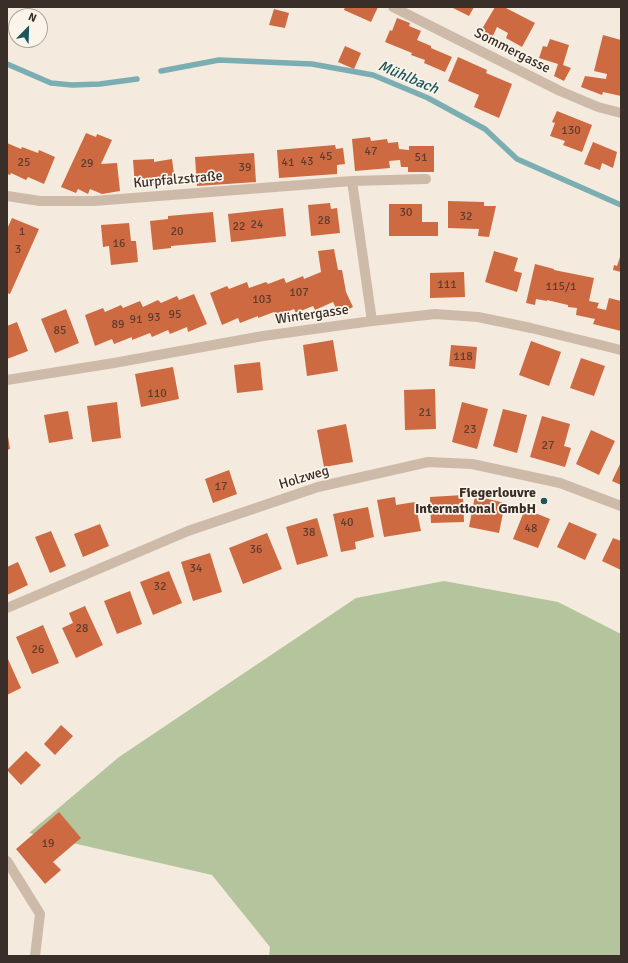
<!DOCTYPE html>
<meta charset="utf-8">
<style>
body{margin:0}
#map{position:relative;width:628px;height:963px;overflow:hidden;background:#f4eadd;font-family:Signika,sans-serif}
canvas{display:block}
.frame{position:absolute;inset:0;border:8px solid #392e28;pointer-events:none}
.north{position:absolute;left:8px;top:8px;width:40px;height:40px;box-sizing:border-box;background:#fbf4ea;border:1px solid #ada59c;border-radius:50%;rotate:23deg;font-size:11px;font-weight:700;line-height:16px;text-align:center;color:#392e28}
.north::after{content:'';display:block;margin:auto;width:14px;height:18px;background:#1b565d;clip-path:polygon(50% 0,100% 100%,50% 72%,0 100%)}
</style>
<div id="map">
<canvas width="628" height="963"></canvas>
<div class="frame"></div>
<div class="north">N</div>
</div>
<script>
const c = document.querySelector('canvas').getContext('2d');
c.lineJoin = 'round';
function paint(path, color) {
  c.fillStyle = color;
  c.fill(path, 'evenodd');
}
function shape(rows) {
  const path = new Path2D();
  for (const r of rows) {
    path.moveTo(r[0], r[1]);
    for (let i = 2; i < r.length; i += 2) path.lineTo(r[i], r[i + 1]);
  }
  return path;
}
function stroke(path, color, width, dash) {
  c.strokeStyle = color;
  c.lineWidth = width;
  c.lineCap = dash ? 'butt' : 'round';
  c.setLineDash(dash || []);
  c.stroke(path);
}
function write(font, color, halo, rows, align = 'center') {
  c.font = font + ' Signika,sans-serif';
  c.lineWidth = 3.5;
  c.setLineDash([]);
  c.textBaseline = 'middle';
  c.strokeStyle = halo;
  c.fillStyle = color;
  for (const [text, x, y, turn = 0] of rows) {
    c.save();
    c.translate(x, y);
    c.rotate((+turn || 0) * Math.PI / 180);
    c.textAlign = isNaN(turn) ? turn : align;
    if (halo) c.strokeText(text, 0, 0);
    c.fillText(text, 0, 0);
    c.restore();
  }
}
const green = shape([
 [444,581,558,602,621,634,621,956,269,956,270,947,212,875,29,833,119,757,356,598]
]);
const stream = shape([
 [7,64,51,83,72,85,100,84,137,79],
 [161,71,219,60,312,64,373,75,428,98,485,129,517,159,621,205]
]);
const building = shape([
 [345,7,378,7,371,22,344,10],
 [451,7,474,7,469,16],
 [495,7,504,7,535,23,522,47,506,38,508,33,497,27,491,40,479,34],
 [274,9,289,13,285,28,269,25],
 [397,18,410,23,409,26,421,31,417,40,431,46,431,48,452,57,445,72,424,63,425,60,411,55,412,53,385,42,390,30,392,31],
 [603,35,621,40,621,96,603,92,602,95,581,87,585,76,606,79,607,74,594,71],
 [550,39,569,45,563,65,571,68,564,81,554,76,558,64,539,58,543,46,547,47],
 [345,46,361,53,354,69,338,62],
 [458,57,487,70,486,73,512,84,499,118,474,107,479,95,448,81],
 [557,111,592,125,582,152,563,145,565,141,550,136,555,123,552,122],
 [86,133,96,137,97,134,112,140,101,164,117,163,120,191,102,194,90,189,88,194,78,189,76,193,61,187],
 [370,137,371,141,387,139,388,143,398,142,399,149,409,150,409,146,434,146,434,172,408,172,408,167,401,167,400,160,389,161,390,168,355,171,352,139],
 [593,142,617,152,613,168,602,163,600,170,584,164],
 [7,143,21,149,22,147,38,153,39,150,55,157,44,184,28,177,26,180,11,173,10,175,7,174],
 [335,145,336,149,343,148,345,164,337,165,337,174,279,178,277,150],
 [254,153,256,182,197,186,195,157],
 [154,159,154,162,172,159,175,182,135,186,133,160],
 [448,201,484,202,484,206,496,206,489,237,478,236,479,229,448,228],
 [330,203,331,209,337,208,340,233,311,236,308,205],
 [389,204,422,204,422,222,438,222,438,236,389,236],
 [283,208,286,236,231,242,228,214],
 [213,212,216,242,171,246,171,248,153,250,150,221,168,219,168,216],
 [12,218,39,229,10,294,7,293,7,229],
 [129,223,131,241,136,241,138,262,111,265,109,246,103,247,101,225],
 [334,249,338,270,342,270,346,292,353,307,339,314,333,302,315,310,313,306,296,313,294,309,277,316,274,312,258,318,258,316,240,323,238,318,222,325,210,293,227,286,229,289,247,282,249,288,266,282,268,284,284,278,286,283,303,276,304,279,321,272,318,251],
 [494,251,518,258,514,271,522,273,517,292,485,282],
 [621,254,621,272,613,270,614,265,617,266],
 [535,264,554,269,554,270,594,278,589,301,599,303,597,308,606,310,609,298,621,301,621,331,593,324,595,319,576,315,577,308,568,307,568,305,547,300,547,301,536,299,535,305,526,303],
 [464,272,465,297,430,298,430,273],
 [194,294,207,324,188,332,187,327,170,334,168,330,152,337,150,333,132,340,132,337,114,344,112,339,95,346,85,315,103,308,105,312,121,305,123,308,140,301,143,307,158,300,161,303,177,296,179,300],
 [66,309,79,343,55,353,41,319],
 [17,322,28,351,7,359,7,326],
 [333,340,338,371,307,376,303,345],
 [531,341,561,352,549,386,519,375],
 [451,345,477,347,475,369,449,366],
 [581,358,605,366,594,396,570,388],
 [260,362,263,390,237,393,234,365],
 [173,367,179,399,141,407,135,374],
 [435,389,436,429,405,430,404,390],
 [117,402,121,438,92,442,87,406],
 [462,402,488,409,477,449,452,442],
 [503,409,527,415,517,453,493,446],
 [68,411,73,439,49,443,44,415],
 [542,416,570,424,564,446,571,448,565,467,530,457],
 [346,424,353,462,324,467,317,430],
 [7,430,10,449,7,450],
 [591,430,615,441,599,475,576,464],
 [621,462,621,485,612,481],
 [229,470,237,494,213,503,205,479],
 [463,495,464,522,431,523,430,497],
 [475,496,505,503,499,533,469,527],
 [395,497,396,505,415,502,421,531,384,537,377,500],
 [368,507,374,537,355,542,356,549,341,552,333,514],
 [525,509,550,519,538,548,513,539],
 [317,518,328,556,297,565,286,527],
 [569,522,597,534,585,560,557,547],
 [100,524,109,546,83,557,74,534],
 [51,531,66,566,50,573,35,537],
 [267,533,282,569,243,584,229,548],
 [613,538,621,541,621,570,602,561],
 [210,553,222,592,193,601,181,562],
 [18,562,28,585,7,595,7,567],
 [169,571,182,603,153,615,140,582],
 [130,591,142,624,117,634,104,601],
 [85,606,103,645,76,658,62,628,73,623,69,613],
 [43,625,59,663,32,674,16,637],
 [7,657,21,688,7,695],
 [61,725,73,736,55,755,44,744],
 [26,751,41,765,21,785,7,770],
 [59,812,81,838,53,862,61,870,45,884,16,849]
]);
const minor = shape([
 [393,7,560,91,598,107,621,113],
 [352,181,372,321],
 [7,196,40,201,94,201,352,181,426,179],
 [7,380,114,363,263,336,372,321,435,314,478,317,531,328,621,350],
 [7,608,188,531,318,487,428,462,472,464,560,483,621,506],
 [7,861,40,914,35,956]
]);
const markers = [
 [544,501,4,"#1b565d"]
];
const numberNames = [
 ["130",571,131],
 ["47",371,152],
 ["45",326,157],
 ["51",421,158],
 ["43",307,162],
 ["25",24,163],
 ["41",288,163],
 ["29",87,164],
 ["39",245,168],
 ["30",406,213],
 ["32",466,217],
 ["28",324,221],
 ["24",257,225],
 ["22",239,227],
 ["1",22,232],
 ["20",177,232],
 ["16",119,244],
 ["3",18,250],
 ["111",447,285],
 ["115/1",561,287],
 ["107",299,293],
 ["103",262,300],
 ["95",175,315],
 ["93",154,318],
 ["91",136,320],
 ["89",118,325],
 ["85",60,331],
 ["118",463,357],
 ["110",157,394],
 ["21",425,413],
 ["23",470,430],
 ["27",548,446],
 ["17",221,487],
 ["40",347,523],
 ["48",531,529],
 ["38",309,533],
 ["36",256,550],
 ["34",196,569],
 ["32",160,587],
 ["28",82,629],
 ["26",38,650],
 ["19",48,844]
];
const streetNames = [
 ["Sommergasse",512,51,27],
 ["Kurpfalzstraße",178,180,-5],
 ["Wintergasse",312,315,-8],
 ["Holzweg",304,478,-17]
];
const poiNames = [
 ["Fiegerlouvre",536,493],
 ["International GmbH",536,509]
];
const waterNames = [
 ["Mühlbach",408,78,23]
];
paint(green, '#b4c49c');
stroke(stream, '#7aaeb3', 5.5);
paint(building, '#cd6a42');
stroke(minor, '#cdbaa8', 10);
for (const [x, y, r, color] of markers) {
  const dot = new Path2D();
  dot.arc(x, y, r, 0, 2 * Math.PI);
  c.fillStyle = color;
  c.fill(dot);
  stroke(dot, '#fbf4ea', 1.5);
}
write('12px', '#5e3d2e', null, numberNames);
write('14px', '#392e28', '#fbf4ea', streetNames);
write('bold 14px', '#392e28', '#fbf4ea', poiNames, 'right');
write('italic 15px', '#1b565d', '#fbf4ea', waterNames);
</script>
